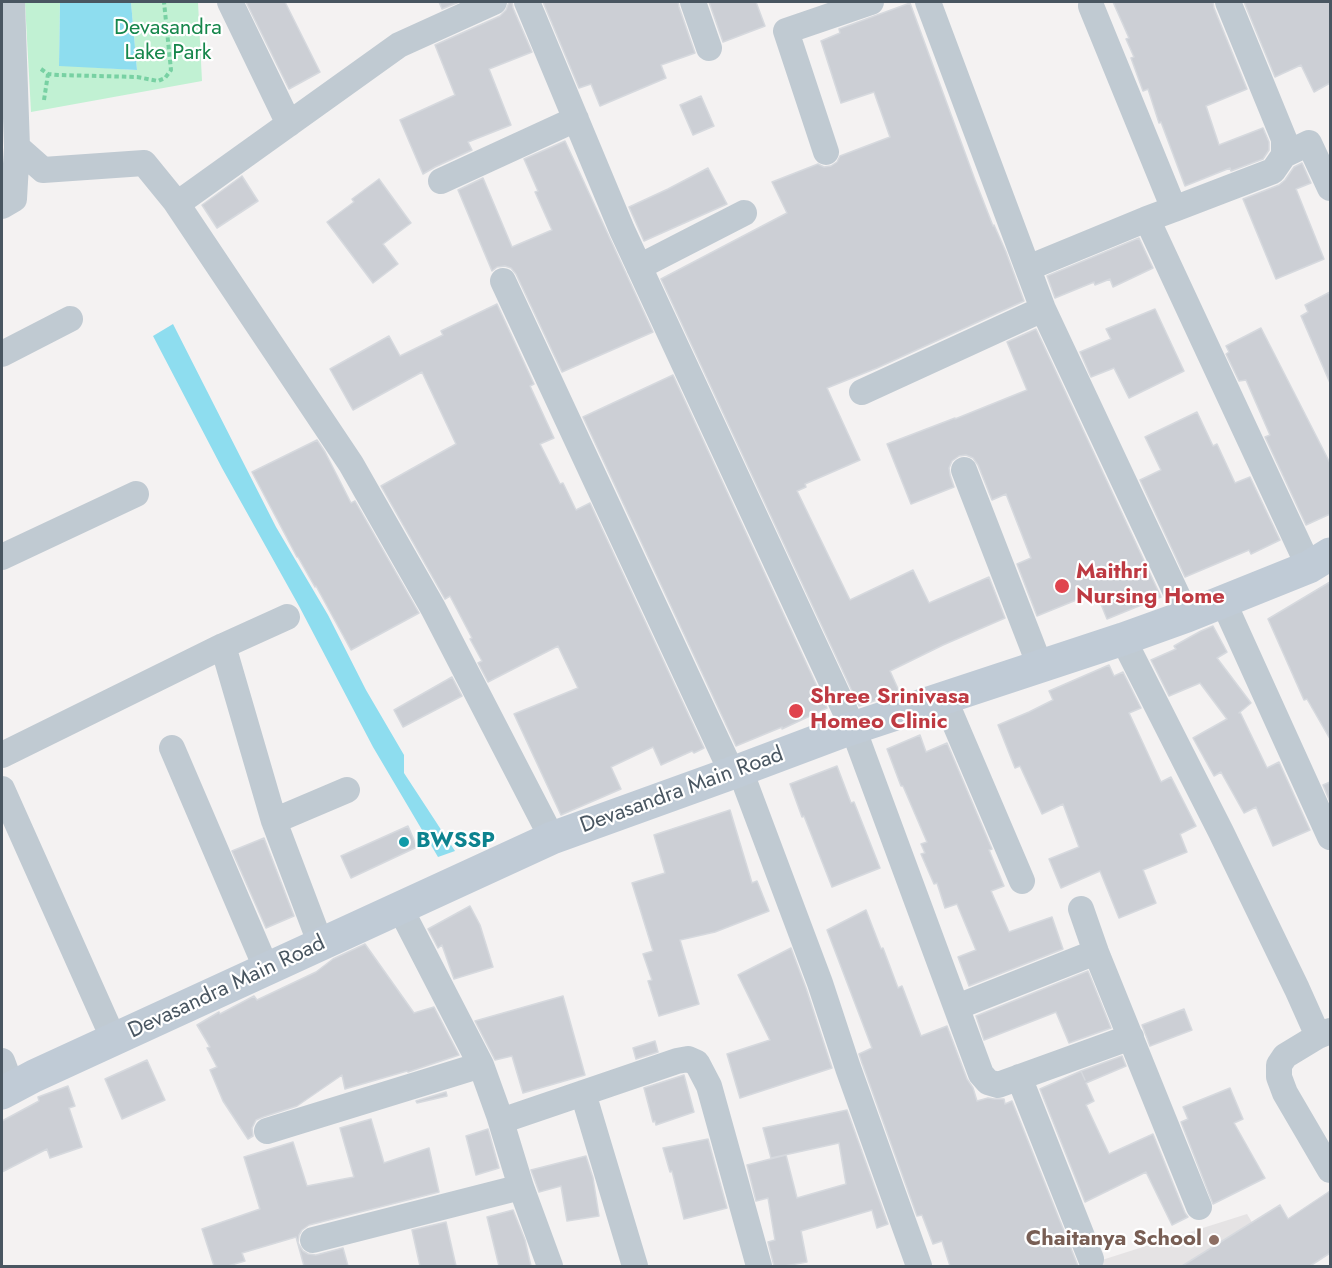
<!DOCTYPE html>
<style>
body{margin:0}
#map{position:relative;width:1332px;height:1268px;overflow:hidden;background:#f4f2f2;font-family:Jost,sans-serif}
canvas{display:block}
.frame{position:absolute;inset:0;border:3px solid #495661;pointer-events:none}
</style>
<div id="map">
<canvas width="1332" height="1268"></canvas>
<div class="frame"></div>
</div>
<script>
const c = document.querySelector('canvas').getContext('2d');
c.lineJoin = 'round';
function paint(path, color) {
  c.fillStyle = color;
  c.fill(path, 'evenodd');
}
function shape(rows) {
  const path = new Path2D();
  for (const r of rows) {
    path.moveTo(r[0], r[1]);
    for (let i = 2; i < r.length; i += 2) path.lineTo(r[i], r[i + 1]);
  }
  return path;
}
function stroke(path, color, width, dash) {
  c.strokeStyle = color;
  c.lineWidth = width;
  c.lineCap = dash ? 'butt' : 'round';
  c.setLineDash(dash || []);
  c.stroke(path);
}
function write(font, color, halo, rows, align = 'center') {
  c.font = font + ' Jost,sans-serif';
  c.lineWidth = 4.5;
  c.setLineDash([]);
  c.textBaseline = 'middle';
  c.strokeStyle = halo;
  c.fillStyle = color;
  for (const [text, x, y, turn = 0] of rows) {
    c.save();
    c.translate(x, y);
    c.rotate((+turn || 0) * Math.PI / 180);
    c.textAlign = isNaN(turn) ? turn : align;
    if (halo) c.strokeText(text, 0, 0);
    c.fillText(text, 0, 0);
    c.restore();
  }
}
const education = shape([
 [1247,1214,1278,1266,1083,1266]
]);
const green = shape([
 [25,2,60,2,59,65,137,70,131,2,198,2,202,81,31,112]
]);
const water = shape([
 [60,2,131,2,137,70,59,66],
 [173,324,276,527,328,615,366,690,404,755,404,773,455,851,438,857,373,747,299,606,222,468,153,336]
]);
const building = shape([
 [246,2,285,2,320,72,289,89,246,2],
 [439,2,459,2,442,9,439,2],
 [509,2,512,2,513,8,532,52,489,69,511,125,468,142,472,150,435,167,423,174,400,120,455,95,435,45,500,16,506,10,509,2],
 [543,2,678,2,679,7,695,53,661,65,666,78,600,106,591,84,579,88,543,2],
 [709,2,756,2,765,26,723,42,709,2],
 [1113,2,1213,2,1214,8,1247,89,1206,106,1219,145,1263,128,1269,142,1269,150,1263,159,1231,171,1230,168,1185,186,1161,122,1159,123,1148,89,1143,91,1131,58,1134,57,1126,39,1129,38,1113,2],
 [1244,2,1330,2,1330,83,1314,92,1301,65,1275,77,1244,2],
 [910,3,975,180,993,226,994,225,1006,252,1024,301,877,368,827,388,860,460,805,484,806,487,797,491,850,600,913,570,929,603,989,577,1005,618,943,645,890,671,899,691,883,698,859,706,661,279,787,213,772,182,818,164,824,167,831,166,837,162,840,156,890,137,874,92,841,103,821,41,840,33,839,29,910,3],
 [701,96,714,126,693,135,680,105,701,96],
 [565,141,653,332,562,372,516,274,511,268,505,266,497,267,492,271,458,190,483,178,512,247,552,230,535,192,538,191,524,159,565,141],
 [1302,163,1311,183,1296,189,1324,259,1276,279,1243,199,1279,185,1285,180,1294,167,1302,163],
 [708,168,727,204,644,241,629,207,668,189,708,168],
 [242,176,258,201,217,228,202,205,242,176],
 [379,179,411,223,383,244,398,264,373,283,327,222,354,202,352,199,379,179],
 [1139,238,1153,268,1113,287,1110,279,1095,285,1094,282,1055,298,1047,276,1139,238],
 [1330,292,1330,383,1301,316,1308,312,1305,305,1330,292],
 [497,304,534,384,530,386,554,438,540,444,560,484,563,483,576,510,590,503,704,748,694,753,692,751,661,765,653,747,611,767,621,789,561,815,514,714,578,688,558,646,488,682,478,663,482,661,470,639,472,638,450,596,445,599,381,486,456,444,422,372,353,410,330,369,389,336,400,356,443,335,441,331,497,304],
 [1155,309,1184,371,1129,398,1114,368,1091,377,1080,352,1111,339,1106,329,1155,309],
 [1261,328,1330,463,1330,514,1306,525,1265,437,1270,435,1246,380,1239,381,1226,354,1229,352,1226,346,1261,328],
 [1036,329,1161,597,1107,619,1096,592,1037,616,1017,564,1031,558,1006,494,992,500,978,465,973,458,966,455,959,456,952,461,949,468,950,475,954,487,911,504,887,444,955,418,955,419,1027,390,1007,342,1036,329],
 [673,375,827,708,782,729,782,727,736,746,583,417,673,375],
 [1197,412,1213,446,1217,444,1235,483,1250,477,1280,540,1251,554,1249,550,1185,577,1140,480,1161,470,1145,437,1197,412],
 [317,440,325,452,351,503,355,501,419,613,351,650,316,586,315,587,298,557,297,557,252,472,317,440],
 [1330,582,1330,739,1307,699,1304,700,1268,619,1330,582],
 [1213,626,1227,652,1217,658,1251,703,1239,713,1240,712,1267,768,1279,762,1310,830,1273,846,1256,807,1244,813,1221,772,1214,776,1193,738,1227,719,1200,683,1169,696,1151,660,1176,649,1174,646,1201,631,1213,626],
 [1109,665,1114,676,1123,672,1141,708,1129,713,1161,782,1171,777,1196,826,1180,834,1187,852,1143,870,1156,903,1119,918,1100,871,1061,888,1049,859,1079,847,1063,804,1042,814,1020,766,1015,768,998,725,1029,712,1053,700,1049,691,1109,665],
 [452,677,462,696,403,727,394,710,452,677],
 [920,735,926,752,947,743,992,849,989,850,1004,886,991,891,1009,932,1052,917,1063,949,969,986,958,957,976,950,957,904,945,908,937,883,934,884,921,854,925,853,921,844,927,842,903,786,901,786,887,749,920,735],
 [837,766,851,803,854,802,880,868,832,887,804,816,802,817,790,784,837,766],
 [1330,782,1330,802,1323,785,1330,782],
 [730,810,752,883,757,881,769,911,715,932,680,940,699,1004,659,1016,648,981,652,980,643,954,653,951,632,883,665,873,654,835,730,810],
 [408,826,417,847,351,878,341,856,408,826],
 [264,838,294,916,266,928,232,851,264,838],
 [470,906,480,925,493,967,454,979,442,945,438,948,428,929,470,906],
 [866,910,881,949,883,948,898,988,902,986,921,1036,947,1026,967,1079,973,1088,977,1101,988,1098,994,1099,1004,1099,1005,1104,1012,1101,1078,1266,950,1266,942,1241,933,1244,922,1215,917,1216,862,1063,859,1054,872,1048,827,930,866,910],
 [365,944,414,1013,434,1007,459,1055,408,1072,407,1071,345,1089,342,1075,297,1106,263,1117,256,1120,252,1128,253,1136,248,1139,223,1101,210,1070,217,1067,207,1048,210,1047,197,1025,219,1012,220,1014,254,996,257,1000,316,972,333,959,365,944],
 [791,948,806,988,832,1068,740,1098,727,1054,770,1040,738,975,791,948],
 [1088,971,1111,1028,1069,1043,1056,1012,984,1040,976,1016,1088,971],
 [563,996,585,1075,523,1093,512,1056,495,1060,475,1021,563,996],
 [1184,1009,1192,1030,1150,1046,1142,1025,1184,1009],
 [655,1041,658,1052,636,1059,633,1048,655,1041],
 [1122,1056,1126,1066,1086,1083,1094,1101,1086,1105,1109,1154,1153,1134,1185,1213,1188,1217,1172,1225,1146,1172,1085,1202,1040,1089,1081,1071,1085,1080,1081,1071,1122,1056],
 [147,1060,165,1100,122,1119,105,1079,147,1060],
 [684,1075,694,1112,656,1125,655,1121,653,1122,644,1088,684,1075],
 [68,1086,75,1106,69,1108,82,1147,50,1158,47,1149,2,1172,2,1121,39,1101,38,1097,68,1086],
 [1230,1088,1243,1119,1234,1123,1265,1178,1213,1204,1181,1122,1188,1119,1183,1107,1230,1088],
 [446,1092,447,1096,417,1103,416,1101,446,1092],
 [847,1110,888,1224,877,1228,872,1210,801,1231,807,1262,785,1266,774,1266,768,1242,775,1240,768,1198,756,1201,747,1165,786,1155,797,1198,846,1184,839,1143,771,1158,763,1128,847,1110],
 [371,1119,384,1163,429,1148,439,1192,309,1225,302,1230,299,1235,298,1243,303,1251,308,1254,316,1255,343,1248,348,1266,304,1266,296,1237,242,1253,245,1261,228,1266,214,1266,202,1229,260,1209,244,1157,293,1142,307,1186,354,1177,340,1128,371,1119],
 [488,1129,499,1168,476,1175,466,1136,488,1129],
 [708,1139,727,1208,684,1219,672,1171,670,1172,663,1148,708,1139],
 [586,1156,593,1178,599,1216,567,1221,561,1186,539,1192,531,1170,586,1156],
 [1330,1191,1330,1253,1310,1266,1182,1266,1280,1205,1288,1219,1330,1191],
 [513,1210,525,1240,531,1266,499,1266,487,1217,513,1210],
 [446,1222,456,1266,420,1266,412,1230,446,1222]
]);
const path = shape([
 [41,69,48,74,58,75,137,77,158,81,165,78,171,70,164,2],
 [44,100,48,74]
]);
const street = shape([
 [12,2,17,147,43,170,144,163,175,201,351,464,433,608,552,838],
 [230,2,289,124],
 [527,2,622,230,853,728,981,1074,988,1082,998,1085,1131,1037],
 [693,2,709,48],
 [928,2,1043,309,1187,616],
 [1091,6,1174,209,1147,219,1309,567],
 [826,152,786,31,871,2],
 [1284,155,1309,143,1330,188],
 [441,181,576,119],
 [177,204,399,45,494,2],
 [2,206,14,199,17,147],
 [1174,209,1273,171,1284,155,1284,139,1228,2],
 [639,267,744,213],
 [1028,268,1147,219],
 [503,281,732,773],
 [2,354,70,319],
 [862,392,1043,309],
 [964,470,1040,666],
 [2,557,136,494],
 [1223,601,1330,837],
 [1123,639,1221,832,1297,989,1318,1036],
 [223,646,274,821,321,945],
 [944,698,1022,881],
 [172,748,267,970],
 [2,755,223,646,287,617],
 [740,770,820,983,848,1068,919,1266],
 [2,789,114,1040],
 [274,821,347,790],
 [400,908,481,1065],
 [1081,909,1096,952,1199,1207],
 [957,1007,1096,952],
 [1330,1031,1318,1036,1285,1056,1279,1065,1279,1077,1285,1093,1330,1170],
 [2,1061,12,1088],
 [1019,1077,1091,1259],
 [583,1093,635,1266],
 [501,1121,677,1061,688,1059,697,1063,709,1086,759,1266],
 [267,1131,481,1065,499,1115,521,1187,550,1266],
 [313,1240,521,1187]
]);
const secondary = shape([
 [2,1093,34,1076,552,838,732,773,841,732,1123,639,1187,616,1309,567,1330,554]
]);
const markers = [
 [1062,586,8,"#e0444e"],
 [796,711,8,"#e0444e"],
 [404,842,6,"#0f9aa8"],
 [1214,1240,6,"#8d6e63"]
];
const parkNames = [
 ["Devasandra",168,29],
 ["Lake Park",168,54]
];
const healthNames = [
 ["Maithri",1076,573],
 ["Nursing Home",1076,598],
 ["Shree Srinivasa",810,698],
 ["Homeo Clinic",810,723]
];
const streetNames = [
 ["Devasandra Main Road",682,791,-20],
 ["Devasandra Main Road",227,988,-25]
];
const cultureNames = [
 ["BWSSP",416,842]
];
const educationNames = [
 ["Chaitanya School",1202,1240]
];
paint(education, '#e5e3e4');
paint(green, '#c1f1d3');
paint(water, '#8eddef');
paint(building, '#cccfd5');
stroke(building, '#d6d9de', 1.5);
stroke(path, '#78d1a3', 4, [4.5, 3]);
stroke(street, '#c0cad2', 26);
stroke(secondary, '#c0cbd6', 33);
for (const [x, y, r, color] of markers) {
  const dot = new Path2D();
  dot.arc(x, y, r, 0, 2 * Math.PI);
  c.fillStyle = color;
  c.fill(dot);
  stroke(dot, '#fff', 2);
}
write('22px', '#16864b', '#fff', parkNames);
write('bold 22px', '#be3a42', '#fff', healthNames, 'left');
write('22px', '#495661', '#fff', streetNames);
write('bold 22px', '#0d838f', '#fff', cultureNames, 'left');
write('bold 22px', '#785e54', '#fff', educationNames, 'right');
</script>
